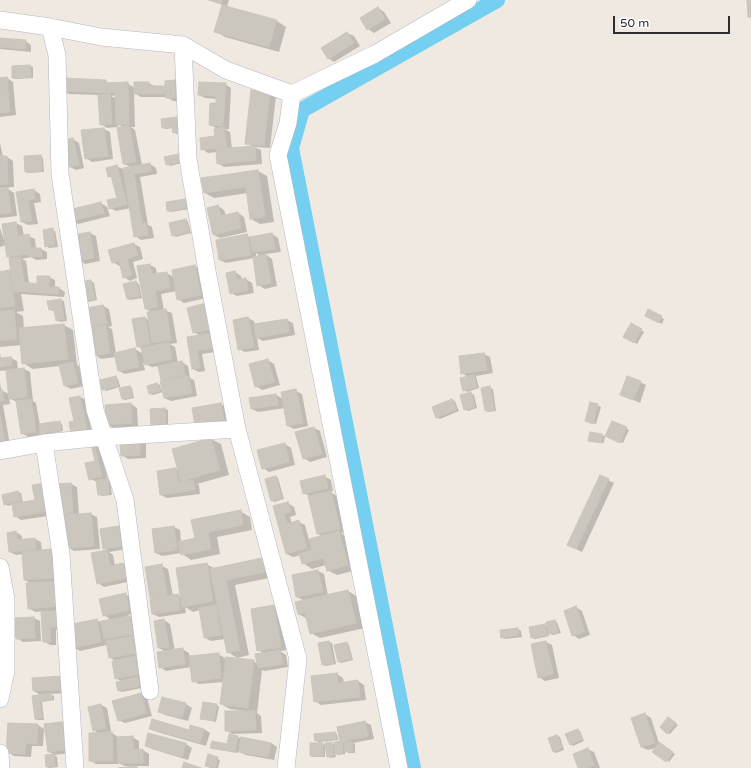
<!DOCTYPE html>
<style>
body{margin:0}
#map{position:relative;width:751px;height:768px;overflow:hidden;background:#efe9e1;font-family:"Varela Round",sans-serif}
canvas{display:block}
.scale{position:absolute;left:613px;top:16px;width:117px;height:18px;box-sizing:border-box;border:2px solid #2e2e2e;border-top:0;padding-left:5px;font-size:12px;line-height:14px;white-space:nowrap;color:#2e2e2e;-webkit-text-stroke:3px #fff;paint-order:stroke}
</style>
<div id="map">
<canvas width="751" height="768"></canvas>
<div class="scale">50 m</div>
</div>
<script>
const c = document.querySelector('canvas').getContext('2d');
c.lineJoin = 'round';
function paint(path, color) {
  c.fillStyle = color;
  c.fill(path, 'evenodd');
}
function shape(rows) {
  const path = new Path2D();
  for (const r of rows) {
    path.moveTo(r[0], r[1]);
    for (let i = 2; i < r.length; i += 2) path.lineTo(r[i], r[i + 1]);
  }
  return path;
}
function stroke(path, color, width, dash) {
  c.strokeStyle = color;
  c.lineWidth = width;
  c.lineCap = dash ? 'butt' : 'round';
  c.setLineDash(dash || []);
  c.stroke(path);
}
const shadow = shape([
 [208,0,229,0,227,7,277,21,286,27,279,52,225,37,215,31,223,5],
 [378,8,384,12,391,23,374,33,368,29,362,18],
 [347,33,354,36,360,46,334,62,328,58],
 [0,39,25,41,31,45,31,52,0,49],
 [30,66,33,67,33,78,16,79,13,78],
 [7,78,13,82,16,115,0,117,0,79],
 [106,81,110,84,127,83,135,88,148,83,155,86,166,87,175,81,181,85,181,101,173,101,167,97,141,97,134,93,135,127,131,127,135,130,142,165,150,164,156,168,157,174,140,177,148,225,152,227,154,238,141,240,135,236,131,208,116,211,110,208,118,198,113,178,109,176,117,166,124,170,131,167,124,164,118,127,107,128,101,124,99,95,69,94,63,91],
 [117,95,117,99,111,96],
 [118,124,123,127,118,128],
 [225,84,231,88,229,129,225,129,230,132,232,149,253,147,246,143,270,93,276,96,270,148,254,147,261,150,262,164,224,167,218,163,217,152,208,153,202,149,216,136,218,129,210,125,217,105,217,99,205,98,199,95],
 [177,118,179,120,181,133,176,134,174,132,173,128,166,129,163,128],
 [104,129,110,132,113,159,92,162,86,158],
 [73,139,79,143,84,168,76,170,70,167],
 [0,143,3,157,7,157,13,161,14,187,0,188],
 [178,155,181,156,182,163,170,166,167,164],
 [40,156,43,158,44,172,28,173,25,171],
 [258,171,267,176,274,222,260,224,251,219,248,193,214,198,205,193],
 [8,189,14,193,17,216,0,218,0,190],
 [34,190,40,194,41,202,34,203,38,224,28,225,22,222,17,193],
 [186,200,189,202,190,209,170,212,168,210],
 [101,203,107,207,110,216,78,224,72,220],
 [218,206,224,210,226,216,238,213,244,217,247,232,220,238,214,235],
 [186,220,188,222,191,233,176,237,173,235],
 [16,223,22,226,24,236,29,236,35,239,36,249,41,249,47,252,47,259,36,260,31,257,22,259,26,261,29,283,38,285,49,277,55,280,55,288,59,288,65,292,64,297,21,294,24,311,16,312,23,316,24,329,64,325,73,330,77,365,79,366,84,386,71,389,65,386,60,366,33,369,23,363,21,345,0,347,0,269,1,273,9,271,12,273,10,258,8,256,6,245,0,247,0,228,5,243,6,243,3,225],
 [52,230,55,231,58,247,49,248,46,246],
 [90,233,96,236,100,261,85,264,79,260],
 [272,234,278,238,281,252,265,254,272,259,277,286,265,289,258,285,254,258,226,263,220,260,247,235,251,238],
 [256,253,261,256,256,257],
 [134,244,140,247,143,259,133,262,137,278,130,281,124,277,121,265,119,266,113,262],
 [150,265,156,268,157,275,166,273,174,277,195,266,201,270,206,298,184,303,178,299,177,291,161,294,164,310,172,313,177,343,170,344,175,347,178,363,182,362,188,366,190,378,194,380,197,396,171,401,164,398,163,392,153,395,150,394,157,384,160,385,161,390,163,390,165,381,162,379,159,366,152,367,143,363,145,370,125,374,119,371,116,357,101,359,95,355,95,327,91,325,103,306,109,309,112,326,108,327,112,329,116,353,135,349,143,354,142,349,138,346,145,318,150,321,152,312,146,309],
 [235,272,241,276,242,280,246,279,252,283,254,293,237,296,231,293],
 [91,281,94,283,97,300,88,302,85,300],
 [136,282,139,284,142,298,130,300,127,299],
 [61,300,64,301,67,321,60,322,57,320,55,310,52,311,50,309],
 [205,305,221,351,202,354,205,371,199,372,193,369,200,336,194,332],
 [649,311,664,319,662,324,646,316],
 [248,318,254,321,255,325,287,320,293,323,295,335,263,341,257,338,259,350,245,352,239,349],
 [631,324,644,332,637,344,624,336],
 [0,353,1,359,11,358,17,361,18,370,24,369,30,372,33,401,36,403,40,425,59,422,62,424,63,431,44,435,41,433,42,435,28,437,22,433,17,402,9,398,10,404,3,405,10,445,0,447,0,382,1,390,9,394,7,370,0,371],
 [484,354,490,357,493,373,476,376,479,388,467,392,464,390,468,377,462,373,460,357],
 [268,360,274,364,280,385,262,390,256,386],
 [115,377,118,379,121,389,129,387,132,388,134,398,125,400,123,399,120,387,106,391,103,389],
 [640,382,646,385,640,403,621,394],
 [490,388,493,389,496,411,488,412,486,411],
 [296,391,302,394,308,426,294,429,288,426,285,408,258,412,252,409,276,395,283,399],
 [471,393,474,395,477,408,468,411,465,409],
 [80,397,86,400,92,434,78,436,75,422],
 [452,400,455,401,459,411,440,419,437,417],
 [591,403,601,407,596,424,589,422],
 [131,404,137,408,138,426,114,428,108,425],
 [221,404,227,408,229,424,202,428],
 [165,409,168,410,168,425,155,426,152,424],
 [612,422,629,430,623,443,609,437],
 [314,428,320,431,327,457,310,462,304,458],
 [591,433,605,436,604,443,590,440],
 [139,439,146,442,146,458,128,459,122,455],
 [211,439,221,444,229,475,197,484,199,485,200,494,167,498,161,495,176,469,179,470],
 [285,444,291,448,295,465,269,472,263,468],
 [94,445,100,448,108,480,110,481,112,495,102,496,99,494,98,482,90,479,96,462],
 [324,476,331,480,333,491,330,492,337,496,345,532,341,533,348,538,357,570,337,575,327,570,326,565,312,569,303,563,301,555,293,557,287,554,274,507,288,503,294,507,296,515,290,517,292,524,299,522,305,525,309,540,323,537,318,534,309,496,304,493],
 [275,477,278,478,284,499,274,502,272,500],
 [608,480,614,483,582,552,574,548],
 [71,484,77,487,79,515,91,514,97,517,100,549,74,551,68,547,65,517,57,513],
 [18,492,21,493,23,503,55,515,21,520,15,516,13,504,8,506,5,504],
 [240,511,250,517,252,530,217,537,220,554,191,560,181,553,162,556,156,553,174,527,180,530,181,542,196,539],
 [119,527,125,530,127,549,109,552,113,555,115,566,123,564,129,568,132,581,104,587,98,583,92,554,108,551,103,548],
 [16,532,22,536,22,540,35,539,41,542,42,551,50,550,56,554,67,610,35,612,29,608,33,584,25,580,23,554,16,555,10,552],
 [262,559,271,565,274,577,235,585,249,655,237,658,228,652,225,639,211,641,205,638,200,610,193,612,185,607,186,613,159,617,153,614,155,599,151,597,162,566,168,569,173,596,178,595,182,598,206,564,216,569],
 [318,571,324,574,328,596,348,591,358,597,365,628,320,638,311,633,308,619,298,614,305,601,297,597,293,576],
 [125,594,132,598,135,614,127,615,136,620,143,656,135,657,141,661,144,678,139,679,142,688,122,692,119,691,117,683,122,682,116,678,116,661,109,657,107,645,80,651,73,647,67,630,56,630,56,645,50,645,44,641,42,613,69,625,97,620,102,623,111,620,104,615],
 [274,606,280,610,286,650,280,651,286,655,288,667,265,671,262,670,257,713,261,716,262,733,232,734,226,730,245,711,230,709,221,704,224,682,199,684,193,681,191,667,166,671,160,667,166,652,159,648,155,622,164,620,170,624,175,651,182,649,189,653,189,657,218,654,225,658,225,662,253,661,258,664,265,654,258,650],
 [576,607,582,611,590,635,579,639,573,635],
 [34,618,40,621,41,641,23,642,17,638,15,619],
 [554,621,557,622,561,633,553,635,548,633,549,636,535,639,532,638,545,625,548,627],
 [518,629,521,631,522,637,505,639,502,637],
 [329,642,332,643,336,664,326,666,323,665],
 [546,642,552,645,559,678,545,681,539,677],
 [347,643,349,645,353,660,341,663,338,661],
 [337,674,343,678,344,683,358,681,364,685,366,700,321,705,315,701,312,677],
 [33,679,69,693,50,694,54,696,54,700,42,702,44,720,38,720,35,719,33,697,42,696,34,691],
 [141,694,147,698,152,716,125,723,118,720],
 [163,698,186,704,192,708,188,721,165,715,159,712],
 [101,705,107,708,111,731,106,733,112,733,118,737,132,737,139,741,139,751,143,750,149,754,149,766,134,766,137,768,129,768,132,768,132,766,125,766,118,763,118,764,96,764,90,760,99,733,93,730],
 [217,705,219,707,216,722,201,718],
 [645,714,651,718,659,743,675,754,669,762,656,748,648,750,641,747],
 [671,720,678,725,670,734,668,733],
 [365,722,371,725,374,739,353,743,355,744,355,753,349,753,345,751,345,754,338,755,335,753,336,757,330,758,328,756,327,747,325,747,325,757,314,757,311,756,322,744,316,741,334,733,337,734,338,740,320,742,327,746,331,743,335,745,335,743,343,742,340,741],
 [38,725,44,729,43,746,32,746,31,757,14,756,8,752],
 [45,725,79,752,54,755,57,757,58,767,49,768,47,767,46,756,55,755,49,752],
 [150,728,190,731,204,729,210,733,206,746,157,732],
 [578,730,580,731,584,741,573,746,571,744],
 [557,736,560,737,564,750,556,753,553,751],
 [238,737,242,739,271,743,277,747,274,760,246,755,238,751,238,753,214,749,227,745],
 [186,744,192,748,188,760,152,749,146,746],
 [587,749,594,752,600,768,579,768],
 [209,756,220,760,218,768,211,768,206,766]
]);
const canal = shape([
 [413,768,291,148,302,110,497,0]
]);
const building = shape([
 [209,0,222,0,221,4,209,0],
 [747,0,751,0,751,17,748,17,747,0],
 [222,5,277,20,269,47,214,32,222,5],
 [378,7,385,19,367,30,360,18,378,7],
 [347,32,354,43,328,59,321,48,347,32],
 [0,38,26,40,25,49,0,47,0,38],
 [30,65,31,77,12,78,12,66,30,65],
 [7,77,10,112,0,113,0,78,7,77],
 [63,78,106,80,106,93,62,91,63,78],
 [175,80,175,98,166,98,166,94,134,94,134,82,149,82,149,86,165,86,165,81,175,80],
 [128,82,129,124,116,125,115,92,107,93,106,83,128,82],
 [199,82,226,83,223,126,209,125,210,103,216,103,216,96,198,95,199,82],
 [251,90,270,92,264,146,245,144,251,90],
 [110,94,112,124,100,125,98,95,110,94],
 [177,117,179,132,173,133,172,127,162,128,161,119,177,117],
 [129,125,136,162,123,164,117,128,129,125],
 [224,127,227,147,201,150,200,138,215,136,214,129,224,127],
 [104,128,108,156,85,159,81,130,104,128],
 [73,138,79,165,69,167,63,140,73,138],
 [255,146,256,160,217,164,216,149,255,146],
 [178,154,180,162,166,165,164,157,178,154],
 [41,155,42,171,25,172,24,156,41,155],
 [0,156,7,156,8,184,0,184,0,156],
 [150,163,151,171,134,174,142,223,146,223,148,235,134,237,123,168,150,163],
 [117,165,127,204,109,209,107,200,117,198,111,176,108,177,106,168,117,165],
 [258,170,265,217,250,219,246,187,204,193,201,178,258,170],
 [8,188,11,213,0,214,0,189,8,188],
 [34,189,35,199,28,200,32,221,21,222,16,192,34,189],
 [186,199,187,208,167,211,166,202,186,199],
 [101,202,104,213,71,221,69,210,101,202],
 [218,205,221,216,238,212,241,228,213,235,207,208,218,205],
 [186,219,189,232,172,236,169,223,186,219],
 [16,222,18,236,29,234,31,248,41,248,42,256,29,257,29,254,7,257,2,224,16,222],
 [53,228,55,245,45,247,43,230,53,228],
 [90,232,94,258,78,261,73,235,90,232],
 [272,233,275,249,253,252,250,237,272,233],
 [247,234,251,255,219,260,216,240,247,234],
 [134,243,138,255,127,259,132,275,123,278,119,261,112,263,108,250,134,243],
 [266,254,271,283,257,286,253,257,266,254],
 [20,257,24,282,37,284,37,276,50,276,49,287,59,287,58,294,13,291,9,258,20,257],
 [150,264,152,274,167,272,170,288,155,291,158,307,145,309,137,266,150,264],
 [195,265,201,295,177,300,172,270,195,265],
 [9,270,15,306,0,308,0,272,9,270],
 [235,271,237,280,246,278,248,290,230,294,226,273,235,271],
 [91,280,95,299,84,301,80,282,91,280],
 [136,281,140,296,127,299,123,284,136,281],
 [61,299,64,319,56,321,54,309,49,310,47,301,61,299],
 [206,303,212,329,193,333,187,308,206,303],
 [103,305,107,323,90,326,87,308,103,305],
 [166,309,171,340,152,343,147,312,166,309],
 [648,309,662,316,659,323,645,316,648,309],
 [14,310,17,339,0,341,0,311,14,310],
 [145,317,150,344,137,347,132,319,145,317],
 [248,317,254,347,238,350,233,320,248,317],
 [287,319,289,332,256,338,254,324,287,319],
 [631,323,642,329,634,343,623,337,631,323],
 [64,324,68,359,22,364,19,328,64,324],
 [106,325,110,353,94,356,90,327,106,325],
 [212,333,215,348,197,350,200,368,192,369,187,337,212,333],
 [169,342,172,359,145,365,141,348,169,342],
 [135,348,139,367,118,371,114,353,135,348],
 [484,353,487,370,461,374,459,356,484,353],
 [11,357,12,365,0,367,0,358,11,357],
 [268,359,274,382,255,387,249,364,268,359],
 [182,361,185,375,161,380,158,366,182,361],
 [73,362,78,383,64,386,59,365,73,362],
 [24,368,27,397,9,399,6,370,24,368],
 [474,375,477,387,463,391,460,378,474,375],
 [116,376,118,386,102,390,100,380,116,376],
 [188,376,192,393,164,398,160,381,188,376],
 [627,376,641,381,633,400,620,395,627,376],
 [157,383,160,391,149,394,147,386,157,383],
 [130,386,132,397,122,399,119,388,130,386],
 [490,386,494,410,485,411,481,388,490,386],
 [0,389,2,389,4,401,0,401,0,389],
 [296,389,303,423,287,426,281,392,296,389],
 [471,392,475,407,464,410,460,395,471,392],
 [276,394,278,405,251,409,249,398,276,394],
 [80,396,87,430,71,433,69,422,74,421,69,398,80,396],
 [31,399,36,432,21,434,16,401,31,399],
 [452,399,457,409,436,418,432,407,452,399],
 [590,402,598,404,593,424,585,421,590,402],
 [131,403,132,423,107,425,105,405,131,403],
 [221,403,224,420,195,425,192,408,221,403],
 [165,408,166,424,151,425,150,409,165,408],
 [0,416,5,442,0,443,0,416],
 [60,421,61,430,40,434,39,424,60,421],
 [612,421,627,427,620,443,605,436,612,421],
 [314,427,322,454,303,459,295,432,314,427],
 [590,432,602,434,602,443,588,441,590,432],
 [140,437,140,455,121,456,120,439,140,437],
 [211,438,220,470,181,481,172,449,211,438],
 [285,443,289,462,262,469,257,450,285,443],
 [91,444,94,444,102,476,89,480,85,463,95,461,91,444],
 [176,468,178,482,193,480,195,490,160,495,157,471,176,468],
 [325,475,328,488,303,494,300,481,325,475],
 [600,475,609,479,576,549,567,545,600,475],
 [276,476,282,498,271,501,265,479,276,476],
 [108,479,109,494,98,495,96,480,108,479],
 [45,483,49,511,14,517,12,504,35,500,32,485,45,483],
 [71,483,73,513,56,514,54,484,71,483],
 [18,491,21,500,4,505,2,495,18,491],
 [331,491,340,529,317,534,308,496,331,491],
 [288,502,291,512,284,514,287,524,299,520,307,548,286,554,273,506,288,502],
 [241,510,243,525,208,532,211,549,181,555,178,542,195,538,191,520,241,510],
 [91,513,94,546,67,548,64,515,91,513],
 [119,526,122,546,103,549,100,529,119,526],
 [174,526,177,550,155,553,152,529,174,526],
 [16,531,17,540,35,538,36,549,9,552,7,533,16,531],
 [339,531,348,565,327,571,323,558,302,564,299,554,312,550,309,539,339,531],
 [51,549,53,578,24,580,22,552,51,549],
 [107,550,110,566,123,563,126,578,97,584,91,553,107,550],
 [262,558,265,572,226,580,240,650,227,653,210,569,262,558],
 [207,563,213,601,182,607,176,568,207,563],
 [162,564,167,595,150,598,145,567,162,564],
 [318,570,323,592,296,597,292,575,318,570],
 [60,581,61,606,28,609,26,583,60,581],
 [348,590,356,623,310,634,305,613,298,614,295,602,348,590],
 [126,593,129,610,103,616,99,599,126,593],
 [178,594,180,610,152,614,150,599,178,594],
 [216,605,221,635,204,638,199,608,216,605],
 [274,605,281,647,257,651,251,609,274,605],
 [576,606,585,632,572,636,564,611,576,606],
 [63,611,63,627,50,627,51,642,43,642,41,612,63,611],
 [130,616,133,634,104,639,101,621,130,616],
 [34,617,35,638,16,639,14,618,34,617],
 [97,619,101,642,73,648,68,625,97,619],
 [164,619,169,647,158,648,154,621,164,619],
 [555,620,558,632,549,634,546,622,555,620],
 [545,624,547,635,531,638,529,627,545,624],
 [518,628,519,635,501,638,500,630,518,628],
 [134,636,137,653,109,658,106,641,134,636],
 [329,641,334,663,322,665,318,643,329,641],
 [546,641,553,674,538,678,531,644,546,641],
 [347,642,351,659,338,662,334,645,347,642],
 [183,648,185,664,159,668,157,652,183,648],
 [280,650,283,664,258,668,255,654,280,650],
 [219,653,221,678,192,682,189,656,219,653],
 [135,656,139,674,115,679,112,661,135,656],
 [226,657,254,660,248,708,220,704,226,657],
 [337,673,338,683,358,680,360,697,314,702,311,676,337,673],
 [62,676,63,690,33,691,32,678,62,676],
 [137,677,139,686,118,691,116,682,137,677],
 [51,693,52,699,40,701,42,718,35,719,32,696,51,693],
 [141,693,146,713,118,721,112,701,141,693],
 [162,697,186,703,182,718,158,712,162,697],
 [203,702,217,704,214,721,200,719,203,702],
 [101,704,106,728,93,731,88,707,101,704],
 [225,711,255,711,256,730,225,731,225,711],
 [645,713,655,743,641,747,631,718,645,713],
 [668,717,676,723,667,734,660,727,668,717],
 [152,719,189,730,190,725,204,729,200,743,149,729,152,719],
 [70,721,73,749,48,752,44,724,70,721],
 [365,721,368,736,340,742,337,727,365,721],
 [8,723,38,724,37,744,26,743,25,754,6,753,8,723],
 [578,729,582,739,570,745,565,734,578,729],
 [112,732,113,761,89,761,89,733,112,732],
 [335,732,336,739,315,741,314,734,335,732],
 [148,733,186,743,182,757,145,746,148,733],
 [229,734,238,736,235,752,210,748,212,741,227,744,229,734],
 [557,735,562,748,553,752,548,738,557,735],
 [133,736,133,750,143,749,143,763,118,763,117,737,133,736],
 [241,737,271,743,268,757,239,752,241,737],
 [342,741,343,753,335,754,334,742,342,741],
 [332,742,333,756,327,757,325,743,332,742],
 [344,742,352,742,353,751,345,752,344,742],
 [659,742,673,752,666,762,652,752,659,742],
 [310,743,323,743,323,756,310,756,310,743],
 [588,748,594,765,588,768,578,768,573,754,588,748],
 [54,754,55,766,46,767,45,755,54,754],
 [208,754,218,757,215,768,205,766,208,754],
 [184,762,201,768,182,768,184,762],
 [137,766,137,768,118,768,137,766]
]);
const minor = shape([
 [0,20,50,27,101,37,183,45,226,70,292,94,375,54,468,0],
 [50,27,57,55,60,174,95,410,125,500,150,691],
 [183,45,188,159,207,271,237,429,298,659,286,768],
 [292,94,288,123,278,155,399,768],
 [44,443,61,554,75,768],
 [0,451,44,443,104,437,237,429],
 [0,567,6,599,6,670,0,699],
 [0,753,1,768]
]);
paint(shadow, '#0003');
stroke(canal, '#75cff0', 16);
paint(building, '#cbc7bf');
stroke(building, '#cbc5ba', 1);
stroke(minor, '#b4b7c1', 18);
stroke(minor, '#fff', 17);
</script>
